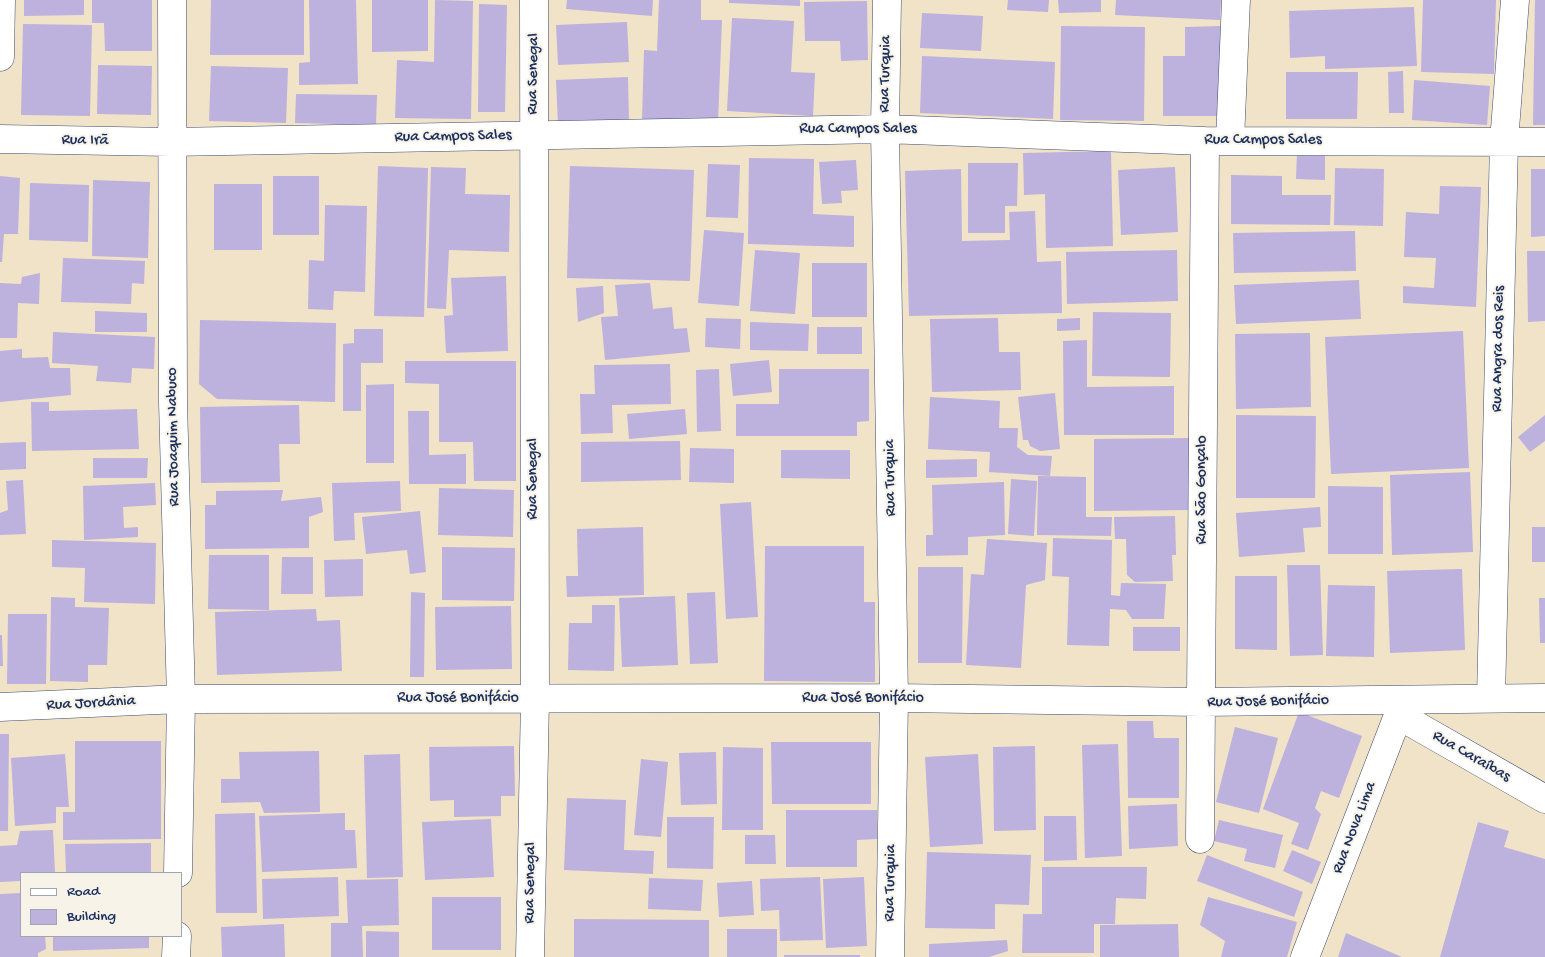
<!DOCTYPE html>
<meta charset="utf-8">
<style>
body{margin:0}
#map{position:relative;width:1545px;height:957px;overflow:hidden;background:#f1e3c7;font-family:"Gochi Hand",sans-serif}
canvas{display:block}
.legend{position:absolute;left:20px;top:872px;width:162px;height:65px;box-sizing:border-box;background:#f7f3e8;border:1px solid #9fa5b1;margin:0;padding:6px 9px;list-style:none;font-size:15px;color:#1b2f5e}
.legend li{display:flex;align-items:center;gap:10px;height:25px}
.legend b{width:25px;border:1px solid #9fa5b1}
</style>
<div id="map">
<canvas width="1545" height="957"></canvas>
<ul class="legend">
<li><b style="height:6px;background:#fff"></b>Road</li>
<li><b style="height:14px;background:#bdb1dd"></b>Building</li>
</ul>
</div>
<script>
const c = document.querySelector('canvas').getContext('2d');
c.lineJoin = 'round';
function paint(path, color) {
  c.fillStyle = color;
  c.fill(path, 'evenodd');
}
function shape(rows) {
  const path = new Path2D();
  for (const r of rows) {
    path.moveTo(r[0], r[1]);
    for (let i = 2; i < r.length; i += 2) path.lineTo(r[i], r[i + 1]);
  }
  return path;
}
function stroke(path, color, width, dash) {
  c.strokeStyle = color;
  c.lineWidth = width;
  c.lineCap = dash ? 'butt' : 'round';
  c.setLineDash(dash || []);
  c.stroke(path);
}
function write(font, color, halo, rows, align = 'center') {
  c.font = font + ' "Gochi Hand",sans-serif';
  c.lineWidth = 4;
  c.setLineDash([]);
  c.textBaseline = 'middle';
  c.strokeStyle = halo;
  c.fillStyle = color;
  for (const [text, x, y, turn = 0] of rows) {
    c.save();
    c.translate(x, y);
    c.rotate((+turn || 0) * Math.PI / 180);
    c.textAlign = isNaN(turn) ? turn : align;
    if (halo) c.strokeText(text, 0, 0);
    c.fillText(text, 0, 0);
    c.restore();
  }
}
const building = shape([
 [24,0,84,0,84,15,24,16],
 [92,0,152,0,152,51,105,51,104,23,92,23],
 [211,0,304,0,304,55,210,55],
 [309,0,356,0,358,84,299,85,299,63,310,62],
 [372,0,428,0,428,51,372,52],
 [435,0,473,1,471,119,395,118,397,60,434,62],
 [567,0,653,0,652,16,566,9],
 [659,0,701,0,701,20,722,20,718,122,642,120,644,50,657,51],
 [729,0,800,0,800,6,729,3],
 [1008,0,1049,0,1048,12,1007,10],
 [1058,0,1101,0,1101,12,1059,13],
 [1116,0,1221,0,1220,20,1115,15],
 [1423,0,1496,0,1494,74,1421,72],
 [1535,0,1545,0,1545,125,1533,125],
 [867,1,868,60,841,61,840,41,805,41,804,2],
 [479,4,507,5,505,112,478,112],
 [1414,7,1417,66,1325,69,1325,56,1290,58,1289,11],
 [922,13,983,16,981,51,920,48],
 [732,18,794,21,791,72,815,73,813,116,727,111],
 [627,22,629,62,558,65,556,25],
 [23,24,92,25,90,116,21,115],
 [1061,26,1145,27,1144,121,1060,120],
 [1221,26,1222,116,1163,116,1163,56,1185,56,1185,27],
 [922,56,1055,62,1053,119,920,113],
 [98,65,152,66,151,115,97,114],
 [211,66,288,68,286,123,209,121],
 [1403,71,1404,113,1389,113,1388,72],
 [1286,72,1358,72,1357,119,1286,119],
 [628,77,629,123,558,125,556,80],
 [1414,80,1490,86,1487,125,1412,120],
 [296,94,377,95,376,125,295,123],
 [1111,151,1113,246,1046,248,1045,194,1024,195,1023,153],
 [1297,152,1325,152,1325,180,1296,179],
 [749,158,814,159,813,214,854,216,854,247,748,244],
 [856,160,858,190,841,191,842,203,822,204,819,162],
 [968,163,1018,163,1017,206,1005,206,1005,233,968,233],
 [708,164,740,165,738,218,706,217],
 [378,166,428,168,424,317,374,316],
 [570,166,694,170,690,281,567,278],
 [431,167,466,168,465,194,510,195,509,252,449,250,446,309,427,308],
 [1175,167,1178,232,1121,235,1118,170],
 [1335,168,1384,169,1383,226,1334,225],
 [961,169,962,241,1010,240,1009,212,1035,211,1037,262,1061,261,1062,313,909,316,905,171],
 [1531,169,1545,169,1545,236,1531,237],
 [1231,175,1282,176,1282,195,1331,195,1330,225,1231,224],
 [0,176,20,178,18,234,4,234,2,262,0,262],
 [273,176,319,176,319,235,273,235],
 [93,180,150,182,148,258,92,256],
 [30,183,89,185,88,242,29,240],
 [214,184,262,184,262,250,214,250],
 [1440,186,1481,187,1476,307,1403,303,1403,286,1434,288,1436,258,1404,257,1406,212,1439,214],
 [325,205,367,206,365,292,334,291,333,310,308,309,309,260,324,261],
 [704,230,744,233,739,306,698,303],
 [1355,231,1356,271,1234,273,1233,233],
 [755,250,800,253,795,314,750,311],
 [1177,250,1178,301,1067,304,1066,252],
 [1527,251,1545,251,1545,321,1528,322],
 [63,258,145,261,144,284,132,283,131,304,61,302],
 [812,263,867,263,867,317,812,317],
 [40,273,39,304,18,303,17,338,0,338,0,283,21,284,22,277],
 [506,276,508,351,446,353,444,316,453,315,451,278],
 [1359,280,1361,319,1236,324,1234,285],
 [650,283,653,309,672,307,674,329,687,328,690,352,605,360,601,317,618,316,615,285],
 [603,286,604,313,578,322,576,288],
 [95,311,147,313,147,332,95,332],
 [1093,312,1171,313,1170,377,1092,376],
 [706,318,741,319,740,349,705,347],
 [998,318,999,352,1020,352,1021,390,932,392,930,319],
 [1080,318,1080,330,1057,331,1057,319],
 [200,320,336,323,335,402,217,399,199,384],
 [750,322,809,324,808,351,750,350],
 [817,327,862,327,862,354,817,354],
 [354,329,383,329,383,363,361,363,361,411,343,411,343,344,354,343],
 [1463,331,1469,468,1331,474,1325,337],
 [53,332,155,337,154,369,132,368,131,383,96,381,98,366,52,363],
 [1310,333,1311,407,1236,409,1235,334],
 [1087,340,1087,387,1174,386,1174,435,1064,435,1063,341],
 [22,349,22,358,48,357,50,368,70,368,71,395,0,402,0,351],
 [769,360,772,392,733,396,730,364],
 [405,361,516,361,516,481,474,481,473,442,439,442,439,384,405,383],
 [670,364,671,404,612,405,613,433,581,434,580,394,595,394,594,365],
 [719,369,721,431,697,432,696,370],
 [779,369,869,369,869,421,857,422,857,436,736,436,736,404,779,404],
 [394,384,394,463,366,463,366,385],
 [1055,393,1060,449,1040,451,1030,446,1028,440,1023,440,1018,397],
 [930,397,1000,401,999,428,1018,428,1017,447,1028,455,1052,456,1050,476,989,472,990,452,928,449],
 [31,402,49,402,49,411,137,409,139,449,32,451],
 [299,405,300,444,279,444,280,482,201,483,200,407],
 [685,409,687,434,629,439,627,414],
 [408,411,429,411,429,455,466,454,466,484,409,484],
 [1236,415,1316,416,1315,498,1236,498],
 [1545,415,1545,441,1530,452,1518,437],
 [1190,438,1191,510,1094,511,1094,439],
 [680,441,681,480,581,482,581,442],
 [26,442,26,469,0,470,0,443],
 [690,448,734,449,734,483,689,482],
 [781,450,850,450,850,479,781,478],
 [93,458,148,458,147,478,93,478],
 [977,459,977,477,926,478,926,460],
 [1470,472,1473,552,1392,555,1390,475],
 [1038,476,1086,477,1086,517,1112,517,1111,536,1037,535],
 [1011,479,1037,481,1034,536,1008,534],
 [23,480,26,534,0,535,0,513,8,510,6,481],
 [400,481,401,511,354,513,355,540,334,541,332,483],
 [1004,482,1005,535,968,537,968,555,926,556,926,535,933,535,932,485],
 [155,483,156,505,123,507,124,528,138,527,138,537,84,540,83,486],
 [1328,486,1383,487,1383,554,1328,554],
 [439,488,514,490,513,537,438,535],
 [283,490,281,501,321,497,323,512,309,517,309,548,205,549,205,505,216,505,216,491],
 [751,502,758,617,726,619,720,504],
 [1320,507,1321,527,1303,528,1305,552,1239,557,1236,513],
 [420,511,426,572,410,574,407,550,366,554,362,517],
 [1175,516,1176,555,1172,555,1173,581,1135,582,1127,575,1126,539,1115,539,1114,517],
 [643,527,644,595,567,597,566,576,578,576,577,529],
 [1532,527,1545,527,1545,562,1532,562],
 [1053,538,1112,540,1111,595,1120,596,1121,583,1166,584,1164,619,1132,619,1126,610,1110,609,1109,646,1067,645,1069,577,1052,576],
 [987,539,1047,543,1045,580,1026,585,1021,668,966,665,971,574,984,575],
 [52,540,156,543,155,604,84,602,85,568,52,567],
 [765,546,864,546,864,602,875,602,875,682,764,681],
 [442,547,515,548,514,601,442,600],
 [209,555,269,555,269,610,208,609],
 [282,557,313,557,313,594,281,594],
 [363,559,363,596,325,597,324,560],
 [1287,565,1320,565,1323,655,1290,656],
 [918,567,963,567,962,663,918,663],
 [1462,569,1465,650,1390,653,1387,571],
 [1235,576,1277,576,1277,650,1235,649],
 [1328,585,1375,586,1374,657,1326,656],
 [411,592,425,593,424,677,410,677],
 [715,592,718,663,690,664,687,593],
 [675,596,678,665,622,667,619,598],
 [51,597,75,598,75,607,109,608,107,665,88,665,88,682,50,681],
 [1539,598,1545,598,1545,643,1540,643],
 [592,605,615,605,614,671,568,670,569,623,592,623],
 [511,606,512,669,436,670,435,607],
 [316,609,317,621,340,620,342,671,217,675,215,612],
 [8,614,47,614,46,684,7,684],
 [1133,627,1180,627,1180,651,1133,651],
 [0,635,2,635,3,666,0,666],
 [1299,712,1362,736,1339,798,1321,791,1315,808,1321,814,1308,850,1291,844,1299,823,1263,809],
 [1127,721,1153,721,1154,738,1179,738,1179,798,1128,798],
 [1235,727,1278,738,1259,813,1216,802],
 [0,734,9,734,8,831,0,831],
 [75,741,161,741,161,839,63,840,63,812,75,812],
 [771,742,871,742,871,804,772,804],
 [1118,744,1122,856,1085,858,1082,745],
 [514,746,515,796,501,796,501,816,454,817,454,800,430,801,429,747],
 [1035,746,1036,830,994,831,993,747],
 [723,747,763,748,763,830,722,830],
 [319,751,320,812,264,813,260,802,221,803,221,779,240,779,239,752],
 [716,752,717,804,681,805,679,753],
 [65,754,69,807,56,807,56,823,15,826,11,758],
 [400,754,403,877,367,878,364,755],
 [978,754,983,844,930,847,925,757],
 [641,759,668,762,661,837,634,835],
 [567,798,626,800,624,850,654,851,653,874,564,870],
 [1177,804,1178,846,1129,849,1128,806],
 [786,810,877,810,877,839,857,840,857,867,786,867],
 [255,813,257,913,216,913,215,814],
 [345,813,345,830,355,830,357,868,262,872,259,816],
 [1044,816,1076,816,1077,860,1044,861],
 [667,817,714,817,713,869,667,868],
 [491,819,494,877,425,880,422,822],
 [1219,820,1283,835,1275,868,1244,861,1247,849,1214,841],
 [1478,822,1509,831,1504,847,1545,859,1545,957,1440,957],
 [53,830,55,873,21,873,21,881,0,882,0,846,17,845,20,831],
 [745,835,775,835,776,864,745,864],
 [151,843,151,872,66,873,65,844],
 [1292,850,1321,862,1312,884,1283,871],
 [927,852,1031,855,1029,905,995,904,995,929,925,928],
 [1207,855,1303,892,1294,917,1197,881],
 [1042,867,1147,867,1146,899,1116,898,1115,924,1094,924,1094,953,1022,953,1023,914,1042,914],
 [338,877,339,916,263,919,262,879],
 [820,877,823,940,780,941,779,910,761,911,760,879],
 [864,877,867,946,826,948,823,879],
 [649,878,703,880,701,911,648,909],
 [398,879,399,925,362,926,363,957,331,957,331,923,348,923,346,880],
 [752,881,754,915,719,917,717,883],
 [21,893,21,936,45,936,46,949,38,953,38,957,0,957,0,894],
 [432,897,501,897,501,950,432,950],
 [1208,897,1297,922,1287,957,1221,957,1225,941,1200,925],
 [574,919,709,920,709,957,574,957],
 [284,924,285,957,222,957,221,927],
 [1178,924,1179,957,1100,957,1100,925],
 [727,929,777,929,777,957,727,957],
 [366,931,399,932,399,957,366,957],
 [1346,933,1402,957,1338,957],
 [53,936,149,936,149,948,53,951],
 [1007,940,1008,951,989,957,929,957,929,944],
 [784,955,860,955,860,957,784,957]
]);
const minor = shape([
 [172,0,173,402,181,699,178,873],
 [887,0,885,129,894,698,890,957],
 [0,57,1,0],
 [0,139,171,142,885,129,1205,141,1545,142],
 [1230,141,1236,0],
 [1491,698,1504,142,1515,0],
 [0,707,181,699,894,698,1202,702,1545,698],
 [1398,715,1545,799],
 [1200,839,1205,141],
 [176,957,177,936],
 [530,957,535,699,534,0],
 [1305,957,1404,700]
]);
const streetNames = [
 ["Rua Senegal",534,74,-89],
 ["Rua Turquia",886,74,-89],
 ["Rua Campos Sales",858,130],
 ["Rua Campos Sales",453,137,-1],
 ["Rua Irã",85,141,1],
 ["Rua Campos Sales",1263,141],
 ["Rua Angra dos Reis",1499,349,-89],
 ["Rua Joaquim Nabuco",174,437,-91],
 ["Rua Turquia",891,478,-91],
 ["Rua Senegal",534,479,-90],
 ["Rua São Gonçalo",1203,490,-90],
 ["Rua José Bonifácio",458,699],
 ["Rua José Bonifácio",863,699],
 ["Rua José Bonifácio",1268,702,-1],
 ["Rua Jordânia",91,704,-3],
 ["Rua Caraíbas",1471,757,30],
 ["Rua Nova Lima",1355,828,-69],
 ["Rua Senegal",531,883,-89],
 ["Rua Turquia",891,883,-89]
];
paint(building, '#bdb1dd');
stroke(minor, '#3b4a6e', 29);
stroke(minor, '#fff', 28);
write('16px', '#1b2f5e', '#f7f3e8', streetNames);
</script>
